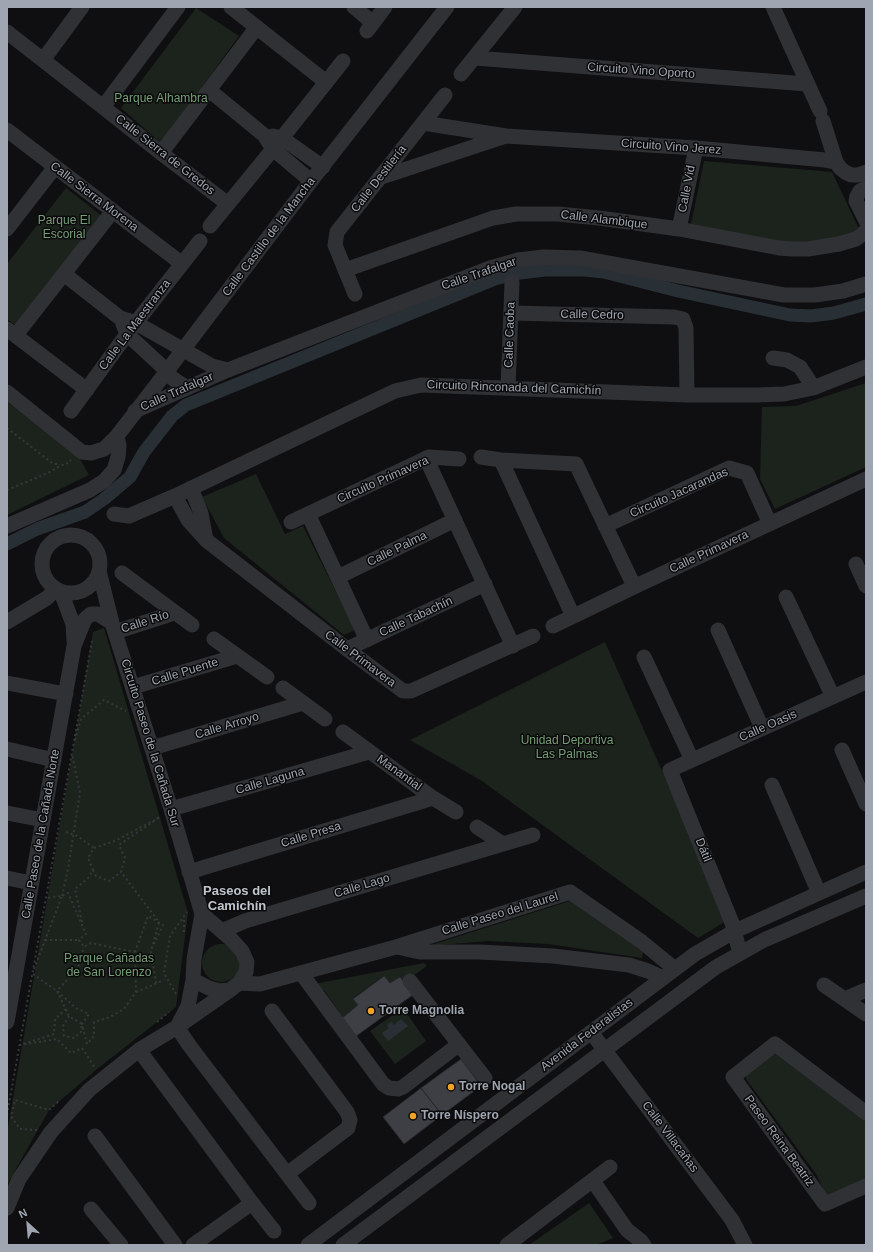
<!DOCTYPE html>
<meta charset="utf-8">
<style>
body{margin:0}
#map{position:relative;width:873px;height:1252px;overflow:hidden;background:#0f0f11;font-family:Arial,sans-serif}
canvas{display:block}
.frame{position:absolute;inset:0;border:8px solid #a0a6b1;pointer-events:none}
.north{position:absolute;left:8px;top:1204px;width:40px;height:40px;-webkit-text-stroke:3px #0a0a0b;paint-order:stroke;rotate:334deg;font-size:11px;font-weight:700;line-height:16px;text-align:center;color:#a0a6b1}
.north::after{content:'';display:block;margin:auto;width:14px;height:18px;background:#a0a6b1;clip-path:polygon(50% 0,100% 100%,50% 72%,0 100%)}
</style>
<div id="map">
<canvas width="873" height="1252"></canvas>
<div class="frame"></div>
<div class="north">N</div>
</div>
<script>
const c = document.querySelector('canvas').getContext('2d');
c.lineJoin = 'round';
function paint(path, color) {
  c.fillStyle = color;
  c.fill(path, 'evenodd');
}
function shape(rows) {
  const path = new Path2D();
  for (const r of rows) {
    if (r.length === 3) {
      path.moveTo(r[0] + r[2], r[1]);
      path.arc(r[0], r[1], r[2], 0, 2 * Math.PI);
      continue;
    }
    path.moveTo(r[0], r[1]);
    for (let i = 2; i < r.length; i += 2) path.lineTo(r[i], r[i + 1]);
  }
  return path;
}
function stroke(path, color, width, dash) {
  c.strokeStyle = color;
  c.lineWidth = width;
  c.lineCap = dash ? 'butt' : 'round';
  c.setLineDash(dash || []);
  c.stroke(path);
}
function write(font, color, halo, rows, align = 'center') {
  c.font = font + ' Arial,sans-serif';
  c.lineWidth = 3;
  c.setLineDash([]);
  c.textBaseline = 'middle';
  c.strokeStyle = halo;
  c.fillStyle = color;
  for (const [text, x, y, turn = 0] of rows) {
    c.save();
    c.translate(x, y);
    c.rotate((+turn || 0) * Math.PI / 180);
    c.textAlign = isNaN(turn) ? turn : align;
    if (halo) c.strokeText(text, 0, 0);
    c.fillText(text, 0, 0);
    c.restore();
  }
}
const green = shape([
 [196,8,239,36,161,143,121,108],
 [704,161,832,172,859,229,853,234,809,243,774,241,691,224],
 [66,188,102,216,17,326,7,319,7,264],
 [866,383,866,467,775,509,760,479,762,407,796,406],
 [7,402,80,459,89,475,7,515],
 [256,474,285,534,303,526,355,630,344,635,224,538,202,497],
 [104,628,188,913,176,1007,96,1070,49,1110,7,1185,7,1134,93,632],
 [605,642,728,920,698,938,482,781,410,740],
 [570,901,643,952,642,958,548,944,488,941,428,946],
 [221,963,19],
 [424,963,427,966,404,982,400,977,390,983,383,976,353,998,358,1005,343,1017,324,990,318,993,314,984],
 [403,1008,426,1041,395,1064,370,1031],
 [776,1054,866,1122,866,1182,828,1195,825,1193,816,1174,746,1079,746,1075,772,1055],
 [589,1203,613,1238,596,1245,529,1245]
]);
const water = shape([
 [401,1019,408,1026,388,1041,382,1033,389,1028,387,1026,389,1023,392,1022,394,1025]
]);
const canal = shape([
 [7,544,37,529,85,512,104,499,130,477,144,452,172,416,186,405,495,279,520,273,545,270,585,270,604,272,678,291,790,315,811,316,834,313,866,304]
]);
const building = shape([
 [384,976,390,983,400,977,414,994,355,1037,341,1019,358,1005,353,999,384,976],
 [461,1059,481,1086,442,1115,421,1088,461,1059],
 [421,1088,442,1115,404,1144,383,1117,421,1088]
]);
const path = shape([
 [7,428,52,463,60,465],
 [7,490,48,473,62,465,65,465,71,460],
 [75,740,81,719,104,700,126,711],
 [66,832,77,836,94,848],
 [93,870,96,876,109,881,121,872],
 [62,896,68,869,80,793,72,754],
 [82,922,75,889,88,878,93,870,88,858,94,848,115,841,160,817,119,845,125,858,121,872,159,922,151,951,156,983],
 [184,932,184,917],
 [45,940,79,940],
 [135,952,148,916,163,925,153,946],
 [34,969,62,896,46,898],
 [33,974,57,991,76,1008,89,1014,82,1024,87,1044,94,1036,94,1022,110,1017,124,1009,136,992,135,952,91,943,84,947,79,940,86,934,68,893,62,896],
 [136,992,164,980],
 [176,994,164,973,170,936,187,912],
 [66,1009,55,1019,54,1034,20,1045,57,1039,71,1053,82,1048,95,1068],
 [69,1016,63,1026,64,1036,74,1038,81,1032,82,1024,69,1016,57,991,78,968,84,947],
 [157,1022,169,1012],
 [7,1115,92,641],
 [37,1130,20,1129,11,1116,15,1100,49,1110,59,1101]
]);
const minor = shape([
 [231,7,326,82],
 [354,7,373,23],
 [773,7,820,111],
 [367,31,385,7],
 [7,32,103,107,161,153,228,204],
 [475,58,807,84],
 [43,60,82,7],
 [461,74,515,7],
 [209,90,264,135,273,149,311,181],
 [103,107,178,7],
 [823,121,836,162,840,168,845,172,851,175,858,175,866,172],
 [423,123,506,136,696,148,825,160,836,162],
 [7,130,181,263],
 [273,136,282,138,323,167],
 [282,138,343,61],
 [161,153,257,27],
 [379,178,503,137],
 [866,188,860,191,857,196,856,201,866,221],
 [210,226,273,149],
 [7,229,55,167],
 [679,229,696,148],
 [345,270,493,218,516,214,558,214,599,218,679,229,779,248,792,249,808,249,839,244,856,239,863,234,866,230],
 [64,274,120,318,136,323,212,366,228,370],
 [355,294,335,245,337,232,445,95],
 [511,313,674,317,683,319,686,328,687,395],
 [123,324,127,334,167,371,172,378,187,388],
 [7,329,87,390],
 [16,335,113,211],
 [773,358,787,360,800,367,808,379,813,388],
 [508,388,512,282],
 [7,392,82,452,91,453,104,449,117,436,167,371,311,181,447,7],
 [71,411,127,334,200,241],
 [135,411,228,370,490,268,518,260,544,257,580,258,784,295,815,295,843,291,866,284],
 [481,457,501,460,576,464,634,586],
 [426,458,513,646],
 [501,460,573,616],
 [191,488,201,513,206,540],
 [175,496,188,520,206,540,347,649,403,691,411,691,533,636],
 [114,514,129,516,175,496,395,391,421,385,687,395,757,395,784,394,813,388,866,367],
 [308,514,367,640],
 [291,522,429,457,459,459],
 [7,526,90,490,104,481,114,470,118,457,119,446,117,436],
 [605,526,729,468,747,473,770,524],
 [71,564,29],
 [856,564,866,586],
 [99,571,112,623,171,809,202,914,194,959,193,980,188,1006,177,1027],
 [122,573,192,625],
 [338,577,455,520],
 [61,592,73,624,74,641],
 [786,597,833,697],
 [7,622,47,598,56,589],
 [553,626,638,585,866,479],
 [718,630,762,728],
 [115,632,174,613],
 [214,639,267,677],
 [347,649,485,584],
 [644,657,692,760],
 [7,683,66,694],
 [133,687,237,656],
 [283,688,325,719],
 [343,732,433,798,456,812],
 [152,748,303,703],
 [7,749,54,760],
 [842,750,866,804],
 [772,785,819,893],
 [171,809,369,752],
 [7,813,43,820],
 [477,827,503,844],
 [189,872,433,798],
 [7,878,31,883],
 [222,931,245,921,533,835],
 [397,947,420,952,480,952,553,956,629,965,648,971,663,978],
 [740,953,732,923,670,770,866,682],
 [301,973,383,1084,389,1088,398,1089,403,1087,458,1045],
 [193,980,209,988,219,991,230,990,239,983,246,972,247,962,242,951,232,940,202,914],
 [410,981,485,1078],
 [239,983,260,984,396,947,570,892,642,942,675,969],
 [824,985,866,1014],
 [845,999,866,990],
 [272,1011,347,1112,350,1120,348,1128,287,1174],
 [7,1022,74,646,85,619,91,614,98,614,112,623],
 [177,1027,189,1045,309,1203],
 [591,1032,732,1220,745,1245],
 [139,1050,252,1203,274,1231],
 [866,1113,775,1044,733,1077,825,1204,866,1186],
 [95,1136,175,1245],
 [593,1181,627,1230,641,1241,644,1245],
 [7,1208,19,1179,51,1132,89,1090,139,1050,177,1027,230,990],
 [91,1209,121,1245],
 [193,1245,252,1203],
 [308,1245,695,954,735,931,866,872],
 [343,1245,716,967,764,940,866,896],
 [507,1245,610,1167]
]);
const markers = [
 [371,1011,4,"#efa329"],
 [451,1087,4,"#efa329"],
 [413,1116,4,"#efa329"]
];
const streetNames = [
 ["Circuito Vino Oporto",641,71,4],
 ["Circuito Vino Jerez",671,147,4],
 ["Calle Sierra de Gredos",165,155,38],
 ["Calle Destilería",379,179,-52],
 ["Calle Vid",687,189,-79],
 ["Calle Sierra Morena",94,197,37],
 ["Calle Alambique",604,220,7],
 ["Calle Castillo de la Mancha",269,237,-53],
 ["Calle Trafalgar",479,274,-19],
 ["Calle Cedro",592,315,1],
 ["Calle La Maestranza",135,325,-53],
 ["Calle Caoba",510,335,-88],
 ["Circuito Rinconada del Camichín",514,388,2],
 ["Calle Trafalgar",177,392,-24],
 ["Circuito Primavera",383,480,-24],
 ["Circuito Jacarandas",679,493,-24],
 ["Calle Palma",397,549,-26],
 ["Calle Primavera",709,552,-25],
 ["Calle Tabachín",416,617,-25],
 ["Calle Río",145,622,-18],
 ["Calle Primavera",360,659,37],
 ["Calle Puente",185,672,-17],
 ["Calle Arroyo",227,726,-17],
 ["Calle Oasis",768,726,-24],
 ["Circuito Paseo de la Cañada Sur",150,743,73],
 ["Manantial",399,773,36],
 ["Calle Laguna",270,781,-16],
 ["Calle Paseo de la Cañada Norte",41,834,-80],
 ["Calle Presa",311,835,-17],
 ["Dátil",703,850,68],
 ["Calle Lago",362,886,-17],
 ["Calle Paseo del Laurel",500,914,-17],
 ["Avenida Federalistas",587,1035,-37],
 ["Calle Villacañas",670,1137,53],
 ["Paseo Reina Beatriz",779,1141,54]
];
const parkNames = [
 ["Parque Alhambra",161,99],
 ["Parque El",64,221],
 ["Escorial",64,235],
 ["Unidad Deportiva",567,741],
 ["Las Palmas",567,755],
 ["Parque Cañadas",109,959],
 ["de San Lorenzo",109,973]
];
const poiNames = [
 ["Torre Magnolia",379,1011],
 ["Torre Nogal",459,1087],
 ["Torre Níspero",421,1116]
];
const neighbourhoodNames = [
 ["Paseos del",237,891],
 ["Camichín",237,906]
];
paint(green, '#1c231c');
paint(water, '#283036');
stroke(canal, '#283036', 13);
paint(building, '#3e3f44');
stroke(building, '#29292d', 1);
stroke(path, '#36383c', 2, [2, 3]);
stroke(minor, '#303135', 15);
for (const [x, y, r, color] of markers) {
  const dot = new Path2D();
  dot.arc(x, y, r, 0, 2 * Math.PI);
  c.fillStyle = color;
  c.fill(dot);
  stroke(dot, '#0a0a0b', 1.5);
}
write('12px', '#a0a6b1', '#0a0a0b', streetNames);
write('12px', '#779d78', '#0a0a0b', parkNames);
write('bold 12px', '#a0a6b1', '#0a0a0b', poiNames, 'left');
write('bold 13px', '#c1c5ce', '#0a0a0b', neighbourhoodNames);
</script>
